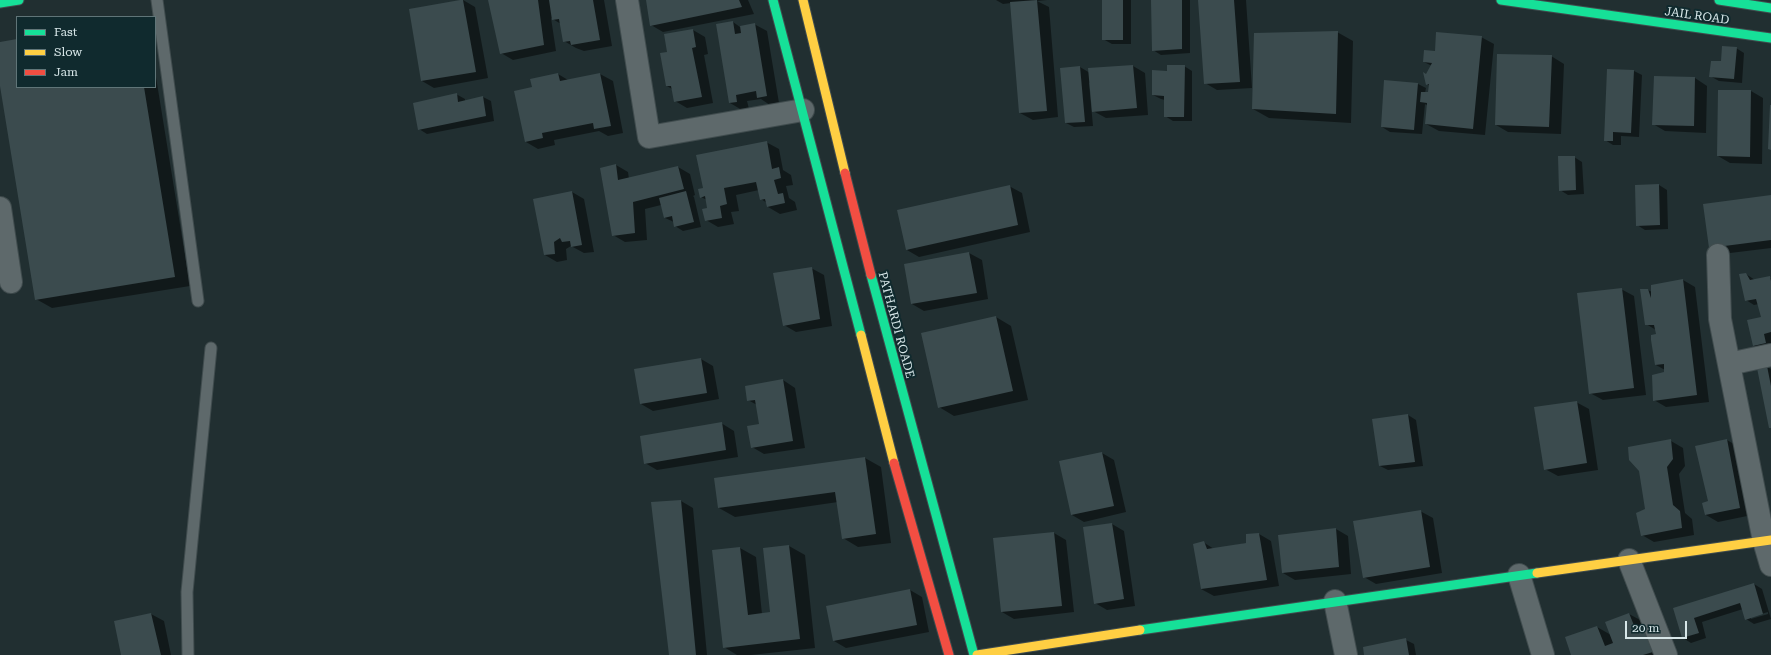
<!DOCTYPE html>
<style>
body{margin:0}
#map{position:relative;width:1771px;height:655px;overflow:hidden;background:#212f31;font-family:"Roboto Serif",serif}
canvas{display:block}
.legend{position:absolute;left:16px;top:16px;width:140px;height:72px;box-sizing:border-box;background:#102a2e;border:1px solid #607578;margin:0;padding:5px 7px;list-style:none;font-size:12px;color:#d7e6e8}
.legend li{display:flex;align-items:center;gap:8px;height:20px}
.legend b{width:20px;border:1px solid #607578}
.scale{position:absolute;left:1625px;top:621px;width:62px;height:18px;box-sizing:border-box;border:2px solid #d7e6e8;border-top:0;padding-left:5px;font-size:12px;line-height:14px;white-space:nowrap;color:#d7e6e8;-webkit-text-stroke:3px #102a2e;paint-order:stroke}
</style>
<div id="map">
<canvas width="1771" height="655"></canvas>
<ul class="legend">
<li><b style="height:5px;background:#16e098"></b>Fast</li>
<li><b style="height:5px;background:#ffcf43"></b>Slow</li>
<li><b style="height:5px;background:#f24e42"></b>Jam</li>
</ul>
<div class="scale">20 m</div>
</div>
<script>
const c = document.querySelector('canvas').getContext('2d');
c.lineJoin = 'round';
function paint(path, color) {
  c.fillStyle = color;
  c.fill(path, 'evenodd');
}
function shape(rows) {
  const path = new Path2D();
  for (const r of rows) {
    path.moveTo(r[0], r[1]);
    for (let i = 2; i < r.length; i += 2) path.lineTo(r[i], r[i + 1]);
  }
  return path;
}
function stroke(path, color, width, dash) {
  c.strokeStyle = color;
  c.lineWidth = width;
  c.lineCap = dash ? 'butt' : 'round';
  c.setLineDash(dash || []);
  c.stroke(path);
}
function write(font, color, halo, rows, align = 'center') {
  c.font = font + ' "Roboto Serif",serif';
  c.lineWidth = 4;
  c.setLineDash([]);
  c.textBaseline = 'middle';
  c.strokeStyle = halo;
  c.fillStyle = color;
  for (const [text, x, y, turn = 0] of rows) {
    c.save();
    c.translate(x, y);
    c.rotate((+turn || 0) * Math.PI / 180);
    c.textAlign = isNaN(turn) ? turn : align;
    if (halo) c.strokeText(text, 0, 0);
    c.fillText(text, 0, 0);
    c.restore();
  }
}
const shadow = shape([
 [463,0,475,7,488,78,434,88,422,81,410,10],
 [490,0,604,0,612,46,584,51,576,48,564,41,561,24,551,18,556,51,513,60,501,53],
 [647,0,748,0,754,14,663,32,651,25],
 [996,0,1047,0,1037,1,1049,7,1058,117,1033,120,1020,113,1011,3,1003,4],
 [1103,0,1131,0,1131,44,1112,44,1103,39],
 [1152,0,1190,0,1190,53,1161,55,1153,50],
 [1199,0,1246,0,1252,88,1217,90,1205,83],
 [733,22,740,27,754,24,767,31,779,103,770,105,761,99,747,101,749,109,742,110,730,103],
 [693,30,705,37,708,54,704,55,713,103,687,108,675,101,672,89,667,86,668,52],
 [1337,32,1353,41,1351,123,1269,118,1253,109],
 [1481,37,1494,44,1485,135,1439,131,1426,124,1428,106,1425,104,1422,134,1390,132,1382,127,1418,84,1426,88,1425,93,1429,93,1430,86,1427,84,1427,75,1432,66,1424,62,1436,52],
 [17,40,17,87,155,87,155,71,190,286,52,308,36,299,0,80,0,43],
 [1736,48,1744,53,1742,83,1719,81,1710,76],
 [1551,56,1564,64,1561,134,1508,132,1496,125],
 [1133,66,1145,73,1148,115,1106,118,1093,111,1091,82,1089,83,1093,126,1074,127,1066,123,1080,67,1090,73],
 [1184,66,1192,71,1192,121,1173,121,1165,116,1165,100,1161,99,1153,95,1168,72],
 [1634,71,1642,75,1639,137,1621,136,1621,145,1613,145,1605,140],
 [558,74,568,80,600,74,613,81,623,133,608,136,599,131,554,140,555,145,538,149,526,142,533,88],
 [1655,77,1695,78,1707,86,1706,133,1665,131,1653,124],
 [1751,91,1763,98,1762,164,1730,163,1718,156],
 [456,94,465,99,465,101,483,97,491,101,494,121,427,134,419,129],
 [766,142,779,149,783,170,791,175,793,185,786,186,789,198,795,202,797,210,780,214,768,207,767,203,761,199,759,190,736,195,739,211,731,212,734,224,718,227,706,220,708,209,707,200,701,197,704,188],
 [1574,157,1582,162,1584,194,1568,195,1560,190],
 [616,165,628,172,629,179,678,167,690,174,695,195,693,196,694,197,701,227,683,231,675,226,674,222,665,218,661,205,645,209,647,240,625,242,613,235],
 [1659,185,1667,190,1668,229,1645,230,1637,225],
 [1009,186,1022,193,1030,232,919,257,907,250],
 [572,192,584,199,594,252,584,253,571,246,566,249,567,260,557,262,545,255],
 [1771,196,1771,248,1722,254,1710,247],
 [969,253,982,260,988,299,924,311,912,304,905,265],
 [811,268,824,275,832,326,796,332,784,325],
 [1746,274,1755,280,1771,278,1771,348,1762,350,1753,346,1762,318,1759,304,1754,305,1746,300],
 [1683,280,1695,287,1709,402,1666,407,1654,400,1665,372,1665,370,1656,365,1656,330,1646,324,1648,290,1652,292],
 [1621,289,1634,296,1646,395,1603,400,1590,393],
 [996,317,1011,326,1028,400,954,416,939,407],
 [701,359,713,366,719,399,653,411,641,404],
 [1767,367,1771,369,1771,428],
 [783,380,795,388,805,448,764,454,752,447,760,425,757,405,748,400],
 [1576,402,1589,409,1598,470,1558,476,1545,469],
 [1408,415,1416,420,1423,466,1388,470,1380,466,1374,420],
 [721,423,734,431,738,457,657,470,645,463],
 [1727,440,1739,447,1752,515,1718,522,1706,515,1704,504,1709,502],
 [1671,441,1683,448,1685,466,1679,474,1685,513,1692,519,1694,535,1654,542,1642,535,1646,509,1640,470],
 [1102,453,1114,460,1126,512,1084,522,1072,515],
 [865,458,881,467,891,543,858,547,843,538,838,502,735,517,719,508,715,479],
 [681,501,693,508,707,655,670,655],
 [1420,511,1433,518,1442,573,1376,584,1364,577],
 [1112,524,1124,531,1135,606,1107,610,1095,603],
 [1336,529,1348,536,1351,574,1295,580,1283,573],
 [1054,533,1066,540,1074,612,1014,619,1002,612],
 [1259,534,1271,541,1279,586,1214,596,1201,589,1203,542,1214,549,1247,543],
 [789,546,805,555,815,648,751,655,737,655,724,647,713,551,740,548,756,557,762,614,771,613,764,549],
 [1754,584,1762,589,1771,619,1754,624,1746,619,1743,609,1702,622,1706,638,1691,643,1683,638,1674,609],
 [1768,612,1768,614,1751,619,1751,617],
 [910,590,922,597,929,632,846,648,834,641],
 [151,614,164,621,171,655,122,655,115,622],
 [1629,614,1642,621,1664,655,1572,655,1597,627,1611,635],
 [1406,640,1414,644,1416,655,1365,655]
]);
const building = shape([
 [460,0,463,0,476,72,421,81,409,9],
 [488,0,538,0,544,45,500,54],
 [549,0,593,0,600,40,571,45,570,41,563,42,559,19,552,20],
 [646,0,739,0,742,7,650,26],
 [1037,0,1047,111,1019,113,1010,2],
 [1102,0,1123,0,1123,40,1102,40],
 [1151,0,1182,0,1182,49,1152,51],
 [1198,0,1234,0,1240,82,1204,84],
 [733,21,735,34,741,33,740,26,755,23,767,96,757,98,756,91,736,95,737,102,729,103,716,24],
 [693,29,696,47,692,48,702,97,674,102,671,86,666,86,660,53,667,52,664,34],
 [1338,31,1336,114,1252,109,1254,33],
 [1436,32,1482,36,1473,129,1425,124,1427,103,1420,102,1421,92,1428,92,1429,84,1426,85,1423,72,1426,74,1432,63,1423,62,1424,50,1435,51],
 [17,39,17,87,144,87,175,277,35,300,0,86,0,42],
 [1722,46,1737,47,1734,79,1709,77,1711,61,1721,61],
 [1497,54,1552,55,1549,127,1495,125],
 [1133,65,1137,108,1092,112,1088,68],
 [1167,65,1185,65,1184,117,1164,117,1164,96,1152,95,1152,70,1167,71],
 [1080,66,1085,122,1065,123,1060,68],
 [1607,69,1634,70,1631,133,1613,132,1613,141,1604,141],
 [558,73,560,81,600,73,611,126,594,129,593,123,542,133,543,138,525,142,514,91,532,87,530,79],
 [1654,76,1695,77,1694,126,1652,125],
 [1384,80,1418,83,1414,130,1381,127],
 [1718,90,1751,90,1750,157,1717,156],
 [457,93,458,102,483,96,486,116,418,130,413,103],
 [1770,105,1771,105,1771,150,1768,149],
 [767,141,772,169,779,167,781,178,774,180,778,194,783,193,785,203,767,207,765,199,760,200,756,182,724,188,727,204,720,206,722,218,705,221,702,209,707,208,705,196,700,198,698,189,703,188,696,155],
 [1558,156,1575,156,1576,190,1559,191],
 [616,164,618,180,678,166,684,189,633,202,635,233,612,236,600,168],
 [1659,184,1660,225,1636,226,1635,185],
 [1010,185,1018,225,906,250,897,210],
 [572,191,582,245,571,247,570,241,562,242,560,238,554,242,555,254,544,255,533,199],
 [686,191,694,222,674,227,672,216,664,218,659,198],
 [1771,195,1771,240,1709,248,1703,204],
 [969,252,977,293,911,304,904,264],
 [812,267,820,319,783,326,773,273],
 [1746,273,1750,280,1770,276,1771,281,1771,332,1764,334,1766,343,1753,346,1747,320,1761,317,1756,299,1745,301,1739,274],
 [1683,279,1697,395,1653,401,1652,375,1664,372,1664,364,1655,365,1651,340,1651,335,1656,334,1654,325,1645,325,1640,289,1648,289,1651,298,1651,285],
 [1622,288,1634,388,1589,394,1577,293],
 [996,316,1013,391,938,408,921,333],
 [701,358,707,393,640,404,634,369],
 [1767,366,1771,386,1771,428,1769,428,1757,368],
 [783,379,793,441,751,448,747,426,759,424,755,400,747,401,745,386],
 [1577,401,1587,463,1544,470,1534,407],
 [1408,414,1415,462,1379,466,1372,419],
 [722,422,726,450,644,464,640,436],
 [1671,439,1673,459,1667,467,1673,505,1680,511,1682,528,1641,536,1636,513,1645,509,1639,471,1629,460,1628,447],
 [1727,439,1740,508,1705,515,1702,503,1708,501,1695,446],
 [1102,452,1114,506,1071,515,1059,461],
 [865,457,876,534,842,539,835,492,718,508,714,478],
 [681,500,696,655,669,655,651,502],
 [1421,510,1430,567,1363,578,1353,521],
 [1112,523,1124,599,1094,604,1083,527],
 [1336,528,1339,567,1282,573,1278,535],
 [1054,532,1062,606,1001,612,993,538],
 [1259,533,1267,580,1201,589,1193,544,1204,541,1207,549,1246,543,1246,534],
 [789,545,800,639,723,648,712,550,740,547,748,615,770,612,763,548],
 [1754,583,1763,614,1745,620,1740,603,1694,618,1699,633,1682,638,1673,608],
 [910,589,917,625,833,641,826,606],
 [151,613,161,655,121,655,114,621],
 [1629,613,1635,628,1644,625,1653,652,1643,655,1571,655,1565,637,1597,626,1605,646,1613,643,1605,622],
 [1406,638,1409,655,1364,655,1363,647]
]);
const lane = shape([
 [157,0,198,301],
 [188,655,187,592,211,348]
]);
const street = shape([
 [627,0,649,137,803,110],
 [0,208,11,282],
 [1718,255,1720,319,1764,541,1771,565],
 [1729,364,1771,355],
 [1629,560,1666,655],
 [1519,575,1543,655],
 [1335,601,1346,655]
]);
const fast = shape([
 [773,0,861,335],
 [1501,0,1771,38],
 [1719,0,1771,8],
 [0,3,19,0],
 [871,275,974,655],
 [1140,630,1537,573]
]);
const slow = shape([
 [803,0,845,173],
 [861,335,894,463],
 [1537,573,1771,540],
 [977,655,1140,630]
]);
const jam = shape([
 [845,173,871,275],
 [894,463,949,655]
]);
const streetNames = [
 ["JAIL ROAD",1697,16,8],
 ["PATHARDI ROADE",896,325,75]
];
paint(shadow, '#0007');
paint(building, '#3b4b4e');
stroke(lane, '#404c4e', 13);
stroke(street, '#404c4e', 24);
stroke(fast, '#404c4e', 11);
stroke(slow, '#404c4e', 11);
stroke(jam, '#404c4e', 11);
stroke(lane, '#5e696b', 11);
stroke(street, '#5e696b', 22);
stroke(fast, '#16e098', 9);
stroke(slow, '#ffcf43', 9);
stroke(jam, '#f24e42', 9);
write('12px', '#d7e6e8', '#102a2e', streetNames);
</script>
